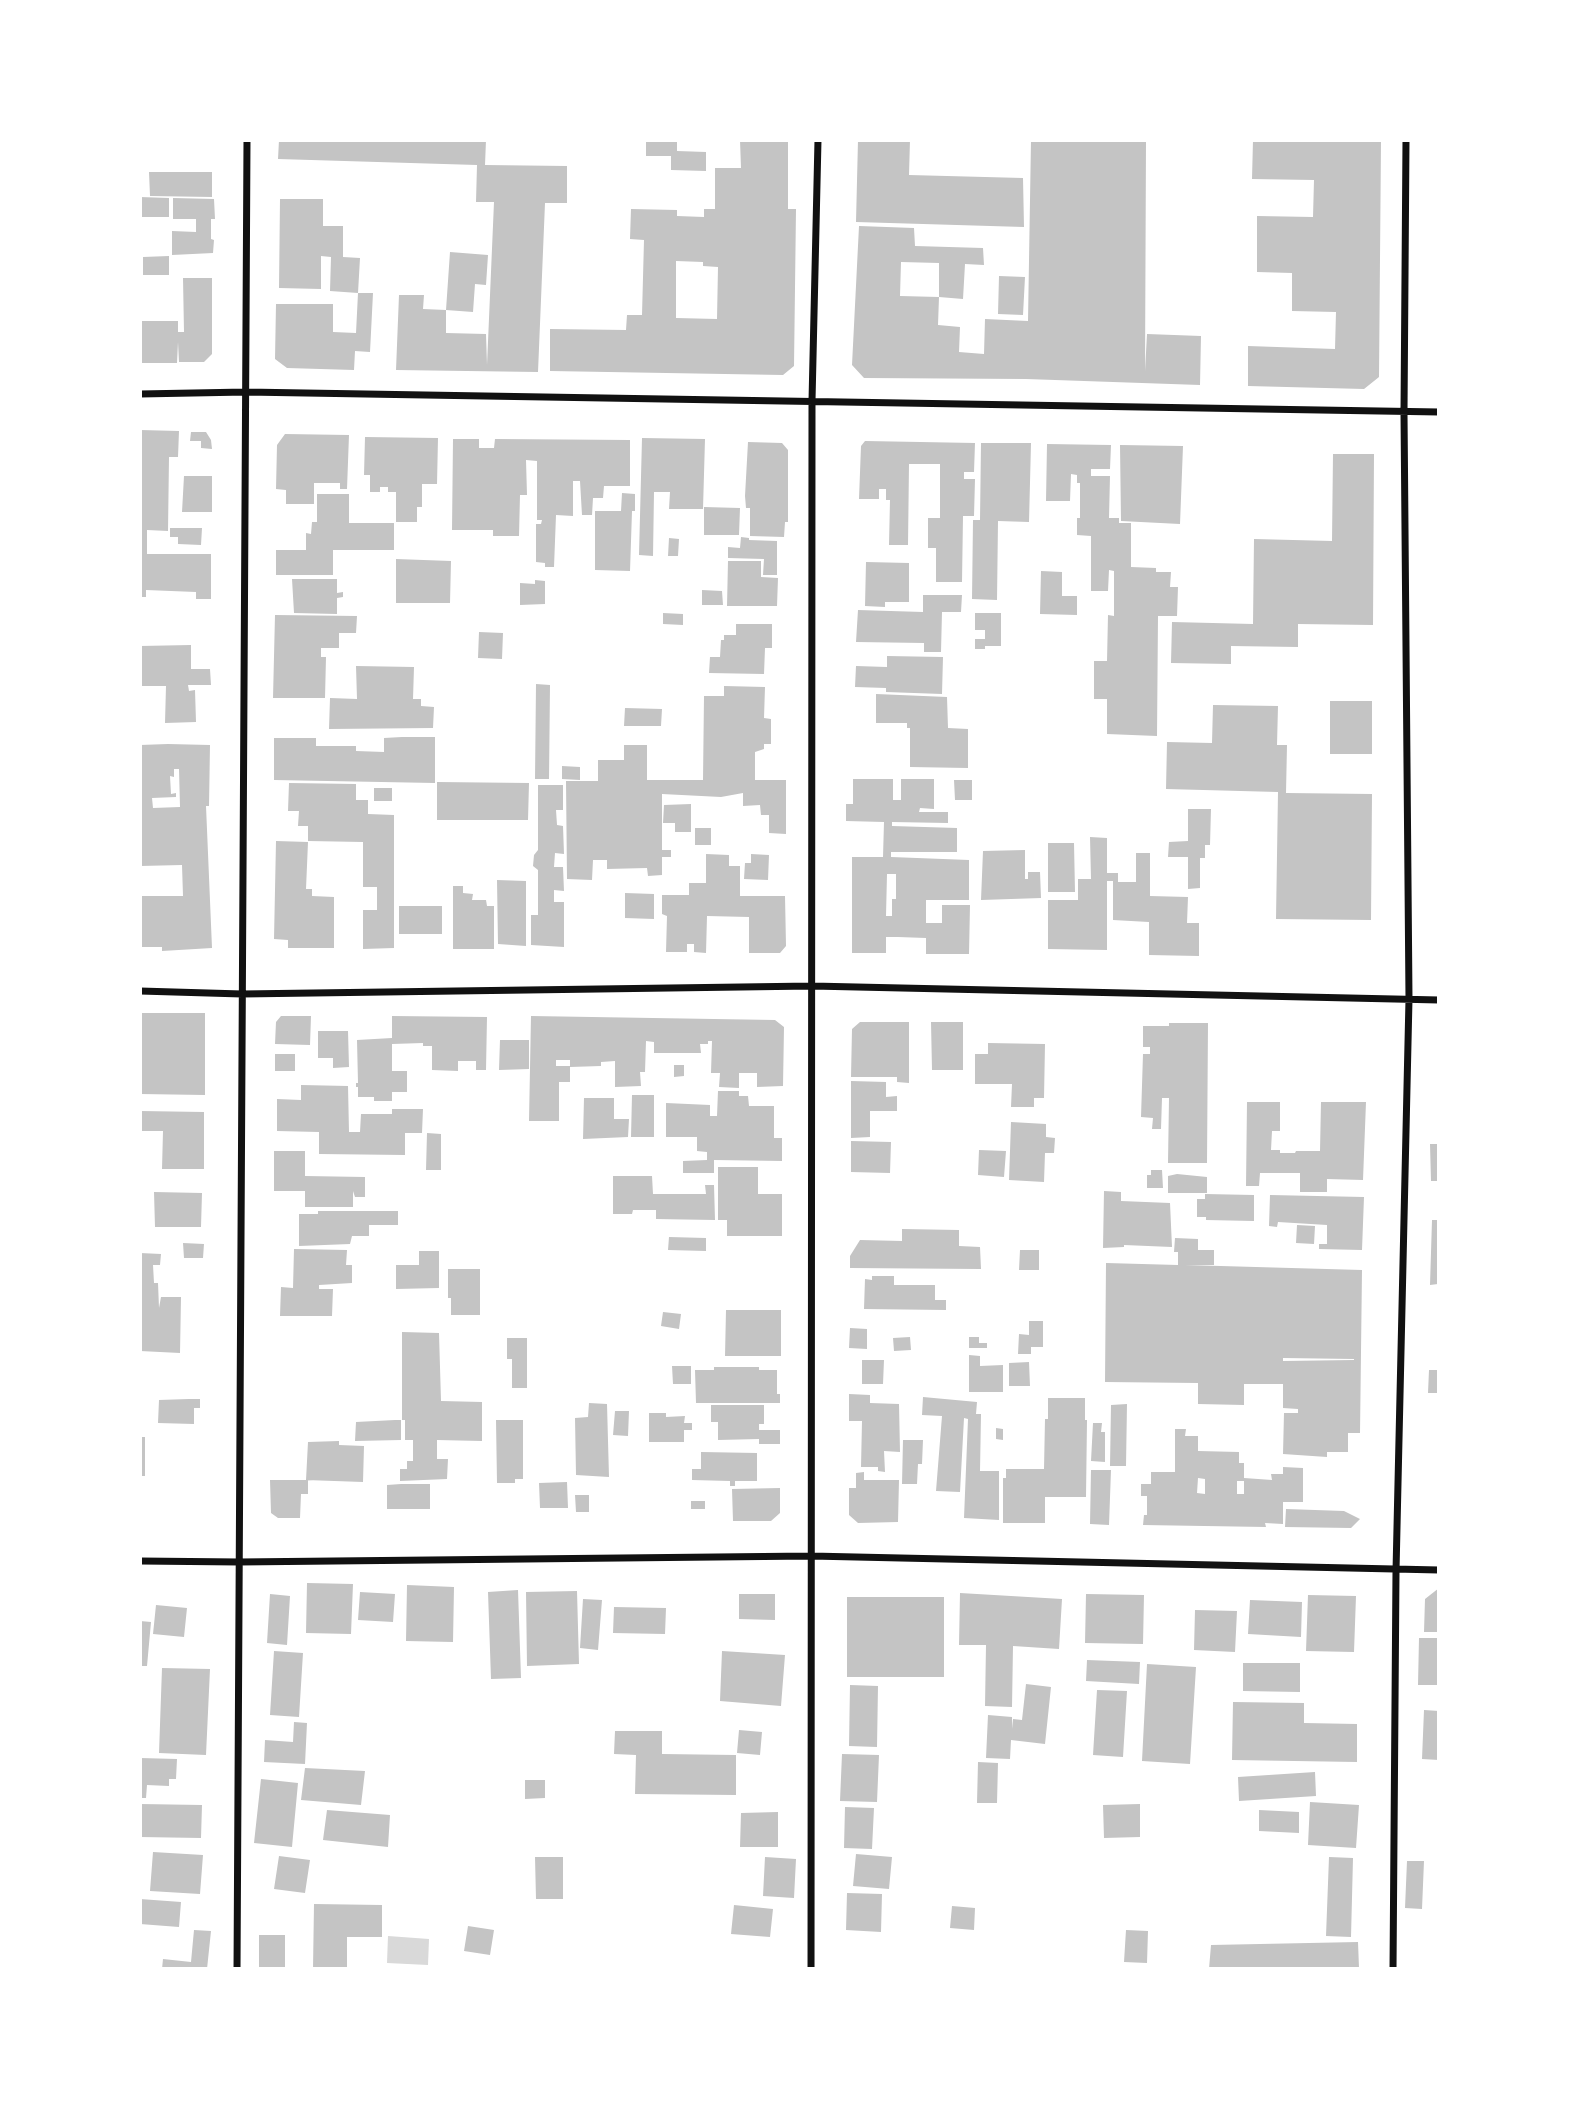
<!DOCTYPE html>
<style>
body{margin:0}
#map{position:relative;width:1579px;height:2109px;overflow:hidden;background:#fff;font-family:"Sofia Sans Condensed",sans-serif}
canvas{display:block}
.frame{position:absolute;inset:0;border:142px solid #fff;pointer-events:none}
</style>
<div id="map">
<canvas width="1579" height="2109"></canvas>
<div class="frame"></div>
</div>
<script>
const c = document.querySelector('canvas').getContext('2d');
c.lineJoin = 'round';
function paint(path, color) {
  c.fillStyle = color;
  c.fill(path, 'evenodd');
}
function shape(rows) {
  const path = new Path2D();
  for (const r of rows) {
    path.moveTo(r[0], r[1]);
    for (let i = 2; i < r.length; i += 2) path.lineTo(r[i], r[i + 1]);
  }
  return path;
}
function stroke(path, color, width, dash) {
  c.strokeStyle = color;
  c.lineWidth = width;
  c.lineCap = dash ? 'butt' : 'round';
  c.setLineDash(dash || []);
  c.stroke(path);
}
const water = shape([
 [388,1936,429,1939,428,1965,387,1963]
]);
const building = shape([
 [279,140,486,140,485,165,567,166,567,203,545,203,538,372,396,370,399,295,424,295,423,309,446,310,446,333,486,334,487,365,494,202,476,202,477,165,278,159],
 [646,140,677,140,677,151,706,152,706,171,671,170,671,156,646,156],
 [740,140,788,140,788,209,796,209,794,366,783,375,550,371,550,329,626,330,627,315,642,315,644,240,630,239,631,209,677,210,677,216,704,217,704,209,715,209,715,168,741,168],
 [676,261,703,262,703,266,718,267,717,319,676,318],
 [858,140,910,140,909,175,1023,178,1024,227,856,222],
 [1031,140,1146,140,1145,371,1147,334,1201,336,1200,385,1026,379,864,378,852,365,859,226,914,228,915,246,983,248,984,265,965,264,963,299,939,297,938,325,960,327,959,352,984,354,985,319,1028,321],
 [901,262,939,263,939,297,900,296],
 [1253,140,1381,140,1379,377,1364,389,1248,386,1248,346,1335,349,1336,312,1292,311,1292,273,1257,272,1257,216,1313,217,1314,180,1252,179],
 [149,172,212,172,212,197,150,196],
 [140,197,169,198,169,217,140,217],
 [173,198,214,199,215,219,211,219,211,239,214,240,213,253,172,255,172,231,196,232,196,219,173,219],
 [280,199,323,199,323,226,343,226,343,257,360,258,358,293,373,293,370,352,355,351,354,370,287,368,275,359,276,304,333,304,333,332,356,333,358,293,330,291,331,257,321,256,321,289,279,288],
 [450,252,488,255,486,285,475,284,473,312,446,310],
 [169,256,169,275,143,275,143,257],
 [999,276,1025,277,1023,315,998,314],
 [183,278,212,278,212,354,204,362,179,362,178,342,177,363,142,363,142,321,178,321,178,332,184,332],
 [140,430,179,431,178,457,169,457,168,531,147,530,147,554,211,554,211,599,196,599,196,592,146,590,146,597,140,597],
 [191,432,206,432,211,440,212,449,201,448,201,441,190,441],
 [285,434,349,435,347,489,340,489,340,483,314,483,314,504,286,504,286,490,276,489,277,445],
 [365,437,438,438,437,484,422,484,422,507,417,507,417,522,396,522,396,492,388,492,388,487,380,487,380,492,370,492,370,475,364,475],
 [642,438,705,439,703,509,669,509,670,492,654,492,653,556,639,555],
 [453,439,479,439,479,448,494,448,495,439,630,440,630,486,604,486,603,498,593,498,592,515,582,515,580,481,573,481,573,516,556,515,554,567,545,567,545,563,536,562,536,524,541,524,542,520,537,520,537,461,526,460,527,495,520,495,519,536,493,536,493,530,452,530],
 [865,441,975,443,974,472,964,472,964,479,975,479,974,516,963,516,962,582,936,582,936,548,928,548,928,518,940,518,940,464,909,464,908,545,889,545,890,500,886,500,886,489,879,489,879,499,859,499,861,446],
 [748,442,782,443,788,450,788,522,785,522,784,537,750,536,750,508,746,508,745,496],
 [981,443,1031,443,1029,522,998,521,997,600,972,599,973,520,980,520],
 [1047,444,1111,445,1110,469,1091,469,1091,476,1110,476,1109,518,1119,518,1119,523,1131,523,1131,567,1156,568,1156,572,1171,572,1170,587,1178,587,1177,616,1158,616,1157,736,1107,734,1107,699,1094,699,1094,661,1107,661,1108,615,1114,616,1114,571,1109,570,1108,591,1091,591,1091,536,1077,535,1077,518,1080,518,1080,483,1077,483,1077,475,1071,474,1070,501,1046,501],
 [1120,445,1183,446,1180,524,1121,521],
 [1333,454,1374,454,1373,625,1298,624,1298,647,1231,646,1231,664,1171,663,1172,622,1253,624,1254,539,1332,541],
 [184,476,212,476,212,512,182,512],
 [622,493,635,494,635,511,632,511,630,571,595,570,595,511,621,511],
 [317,494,349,494,349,523,394,523,394,550,333,550,333,575,276,575,276,550,306,550,306,533,311,534,312,522,317,522],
 [704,507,740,508,739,535,704,535],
 [170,528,202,528,201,545,178,544,178,537,170,537],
 [741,537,749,538,749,540,777,541,777,575,763,575,764,559,728,558,728,547,740,548],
 [669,538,679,539,678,556,668,556],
 [396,559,451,561,450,603,396,603],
 [728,561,761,561,761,577,778,578,777,606,727,606],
 [866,562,909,563,909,602,885,602,885,607,865,606],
 [1041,571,1062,572,1062,596,1077,596,1077,615,1040,614],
 [292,579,337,579,337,593,343,592,343,597,337,598,337,614,294,613],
 [535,580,545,581,545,604,520,605,520,583,535,584],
 [702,590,722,591,723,605,702,605],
 [923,595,962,595,961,612,942,612,941,652,924,652,924,643,856,642,858,610,923,612],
 [663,613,683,614,683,625,663,624],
 [975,613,1001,613,1001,646,985,646,985,649,975,649,975,639,985,639,985,630,975,630],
 [275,615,357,616,356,633,339,633,339,648,321,648,321,657,326,657,325,698,273,698],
 [736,624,772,624,772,648,765,648,764,674,709,673,710,657,720,657,721,640,724,640,724,635,736,635],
 [479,632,503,633,502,659,478,658],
 [191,645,191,669,210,669,211,685,188,685,189,691,195,690,196,722,165,723,166,686,140,686,140,646],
 [887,656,943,657,942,694,886,692,886,688,855,687,856,666,887,667],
 [356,666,414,667,413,699,421,699,421,706,434,707,433,728,329,729,330,698,357,699],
 [536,684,550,685,549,779,535,779],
 [724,686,765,687,764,718,771,719,771,744,764,744,764,749,755,752,755,780,786,780,786,834,769,833,769,815,761,815,760,805,743,806,743,793,721,797,662,794,662,850,671,850,671,857,662,857,662,875,648,876,647,868,607,869,607,860,593,860,592,880,567,879,566,781,598,781,598,760,624,760,624,745,647,745,647,780,703,780,704,696,724,696],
 [876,694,947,697,948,728,968,729,968,768,910,767,910,728,907,728,907,723,876,723],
 [1330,701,1372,701,1372,754,1330,754],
 [1213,705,1278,706,1277,745,1287,745,1286,793,1372,794,1371,920,1276,919,1278,792,1166,789,1167,742,1212,743],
 [625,708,662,709,661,726,624,726],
 [402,737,435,737,435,783,274,780,274,738,316,738,316,746,356,746,356,751,384,752,384,738],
 [168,744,210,745,209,806,206,806,212,948,162,951,162,947,140,947,140,896,183,896,182,865,140,866,140,745],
 [174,769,179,769,180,807,153,808,152,798,176,797,176,793,171,794,170,776,174,777],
 [562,766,580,767,580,780,562,779],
 [853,779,893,779,893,800,901,800,901,779,934,779,934,809,920,808,919,812,948,812,948,823,892,822,892,826,957,828,957,852,891,852,891,857,969,860,969,900,926,900,926,923,942,923,942,905,970,905,969,954,926,954,926,938,898,937,886,937,886,953,852,953,852,857,883,857,884,822,846,821,846,804,853,804],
 [887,874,896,874,896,899,892,899,892,916,886,916],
 [954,780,972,780,972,800,955,800],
 [437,782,529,783,528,820,437,820],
 [289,783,356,784,356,800,368,800,368,814,394,815,394,948,363,949,363,910,377,910,377,887,363,887,363,842,308,841,308,826,298,826,299,811,288,811],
 [538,785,563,785,563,810,556,810,557,825,563,826,564,854,555,853,554,867,563,867,564,891,554,890,554,902,564,902,564,947,531,945,531,915,538,915,538,870,533,866,534,855,538,850],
 [374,788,392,788,392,801,374,801],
 [691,804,691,832,675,832,675,823,663,823,664,805],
 [1188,809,1211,809,1210,845,1205,845,1205,858,1200,858,1200,888,1188,889,1188,857,1168,857,1169,842,1188,841],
 [695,828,711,828,711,845,695,845],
 [1090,837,1107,838,1107,873,1118,873,1118,882,1136,882,1136,853,1150,853,1150,896,1188,897,1187,923,1199,923,1199,956,1149,955,1149,922,1113,920,1113,881,1107,881,1107,950,1048,949,1048,900,1078,900,1078,879,1091,879],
 [276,841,308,842,306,889,312,889,312,896,334,897,334,948,288,948,288,940,274,939],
 [1048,843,1074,843,1075,892,1048,892],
 [1025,850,1025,879,1028,879,1028,872,1040,872,1041,898,981,900,983,851],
 [706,854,729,855,729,866,740,866,740,896,785,896,786,946,780,953,749,953,749,917,707,916,706,953,694,952,694,944,687,944,687,952,666,952,667,916,662,914,662,895,689,895,689,883,706,883],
 [751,854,769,855,768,880,744,879,745,863,751,863],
 [497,880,526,881,526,946,498,944],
 [453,886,463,886,463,893,473,894,472,900,486,900,487,906,494,906,494,949,453,949],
 [625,893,654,894,654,919,625,918],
 [399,906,442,906,442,934,399,934],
 [140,1013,205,1013,205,1095,140,1094],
 [281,1016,311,1016,310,1045,275,1044,276,1022],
 [392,1016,487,1017,486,1070,476,1070,476,1061,458,1061,458,1071,432,1070,432,1046,423,1046,423,1043,392,1044,392,1071,407,1071,407,1092,392,1092,392,1101,374,1101,374,1097,358,1097,358,1087,356,1087,356,1083,358,1083,357,1040,392,1038],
 [531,1016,775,1020,784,1027,783,1086,757,1087,757,1073,739,1073,739,1088,719,1087,720,1073,711,1073,712,1041,708,1041,708,1044,700,1044,701,1053,654,1053,654,1042,646,1041,645,1072,640,1072,641,1086,615,1087,615,1061,601,1062,601,1066,570,1067,570,1082,559,1082,559,1121,529,1121],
 [556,1060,570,1060,570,1066,556,1066],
 [860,1022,909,1022,909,1083,897,1082,897,1077,851,1077,852,1029],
 [931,1022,963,1022,963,1070,932,1070],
 [1169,1023,1208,1023,1207,1163,1168,1163,1169,1098,1162,1098,1161,1129,1152,1129,1153,1118,1141,1117,1143,1054,1150,1054,1150,1047,1143,1047,1143,1026,1169,1026],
 [318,1031,348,1031,349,1067,333,1068,333,1058,318,1058],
 [500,1040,529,1040,529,1069,499,1070],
 [988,1043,1045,1044,1044,1098,1034,1098,1034,1107,1011,1107,1012,1084,975,1084,975,1054,988,1054],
 [275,1054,295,1054,295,1071,275,1071],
 [674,1065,684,1065,684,1076,674,1077],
 [851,1081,886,1082,886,1097,897,1096,897,1111,870,1111,870,1137,851,1138],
 [301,1085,348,1086,349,1132,360,1132,361,1114,392,1114,392,1109,423,1109,422,1133,405,1133,405,1155,319,1154,319,1132,277,1131,277,1099,301,1100],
 [718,1091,739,1091,739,1096,748,1096,749,1106,774,1106,774,1138,782,1138,782,1161,714,1160,714,1173,683,1173,683,1161,707,1160,707,1152,697,1151,697,1137,666,1137,666,1103,710,1105,710,1116,717,1116],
 [632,1095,654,1095,654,1137,631,1137],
 [584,1098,614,1098,614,1119,629,1119,628,1137,583,1139],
 [1247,1102,1280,1102,1280,1131,1272,1131,1271,1150,1280,1150,1280,1153,1295,1153,1296,1151,1320,1151,1321,1102,1366,1102,1363,1180,1327,1179,1327,1192,1300,1192,1300,1173,1260,1173,1259,1186,1246,1186],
 [140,1111,204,1112,204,1169,162,1169,163,1131,140,1131],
 [1011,1122,1046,1124,1046,1137,1055,1138,1054,1153,1045,1153,1044,1182,1009,1180],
 [427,1133,441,1134,441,1170,426,1170],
 [851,1141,891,1142,890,1173,851,1172],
 [1430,1144,1439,1144,1439,1181,1431,1181],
 [979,1150,1006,1151,1004,1177,978,1175],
 [274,1151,305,1151,305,1176,365,1177,365,1197,355,1197,353,1191,353,1207,305,1207,305,1191,274,1191],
 [718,1167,758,1167,758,1194,782,1194,782,1236,727,1236,727,1220,718,1220],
 [1151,1170,1162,1170,1163,1188,1147,1188,1147,1175,1151,1175],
 [1177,1174,1207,1177,1207,1193,1168,1193,1168,1176],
 [613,1176,652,1176,653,1194,706,1194,705,1185,714,1185,715,1220,656,1219,656,1210,633,1210,632,1214,613,1214],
 [1104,1191,1121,1192,1121,1201,1170,1203,1172,1247,1124,1245,1124,1247,1103,1248],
 [154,1192,202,1193,201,1227,155,1227],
 [1205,1194,1254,1195,1254,1221,1206,1220,1206,1217,1197,1217,1197,1199,1205,1199],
 [1270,1195,1364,1197,1362,1250,1319,1249,1319,1244,1327,1244,1327,1225,1278,1222,1277,1227,1269,1226],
 [318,1211,398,1211,398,1225,369,1225,369,1236,352,1236,350,1244,299,1246,299,1214,318,1214],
 [1432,1220,1439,1220,1438,1284,1430,1285],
 [1297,1225,1315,1226,1314,1244,1296,1243],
 [902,1229,959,1230,959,1246,980,1247,981,1269,850,1268,850,1256,860,1240,902,1241],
 [669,1237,706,1238,706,1251,668,1250],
 [1175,1238,1198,1239,1198,1250,1214,1250,1214,1265,1185,1265,1362,1270,1360,1433,1348,1433,1348,1452,1327,1452,1327,1457,1283,1454,1284,1413,1298,1413,1298,1409,1283,1408,1283,1384,1244,1384,1244,1405,1198,1404,1198,1383,1105,1382,1106,1263,1178,1265,1178,1252,1174,1252],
 [1283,1358,1354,1359,1354,1360,1283,1361],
 [183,1243,204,1244,203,1258,184,1258],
 [294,1249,347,1250,346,1265,352,1265,352,1283,319,1285,319,1289,333,1289,332,1316,280,1316,281,1287,293,1288],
 [1020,1250,1039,1250,1039,1270,1019,1270],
 [419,1251,439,1251,439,1288,396,1289,396,1265,419,1265],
 [140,1253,161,1254,160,1265,153,1265,154,1283,158,1283,159,1308,161,1297,181,1297,180,1353,140,1351],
 [448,1269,480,1269,480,1315,451,1315,451,1298,448,1298],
 [872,1276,894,1276,894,1285,935,1285,935,1300,946,1300,946,1310,864,1309,865,1279,872,1280],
 [726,1310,781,1310,781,1356,725,1356],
 [663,1312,681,1314,679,1329,661,1326],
 [1029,1321,1043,1321,1043,1347,1031,1347,1031,1354,1018,1354,1019,1334,1029,1335],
 [850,1328,867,1329,867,1349,849,1348],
 [402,1332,439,1333,441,1401,482,1402,482,1441,437,1440,437,1459,448,1459,447,1479,400,1481,400,1469,407,1469,407,1461,413,1461,413,1440,405,1440,405,1420,402,1420],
 [910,1337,911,1350,894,1351,893,1338],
 [969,1337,979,1337,979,1343,987,1343,987,1348,969,1348],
 [507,1338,527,1338,527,1388,512,1388,512,1359,507,1359],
 [969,1355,980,1356,980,1366,1003,1365,1003,1392,969,1392],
 [862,1360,884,1360,883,1384,862,1384],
 [1029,1362,1030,1386,1009,1386,1009,1363],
 [672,1366,691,1366,691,1384,673,1384],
 [714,1367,759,1367,759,1370,777,1370,777,1394,780,1394,780,1403,696,1403,695,1370,714,1370],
 [1429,1370,1439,1370,1439,1393,1428,1393],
 [849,1394,870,1395,870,1403,899,1404,900,1452,884,1451,885,1472,878,1471,878,1467,861,1467,862,1421,849,1421],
 [923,1397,977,1402,976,1414,981,1414,980,1471,999,1471,999,1520,964,1518,968,1419,964,1418,960,1492,936,1491,942,1416,922,1415],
 [1048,1398,1085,1398,1085,1420,1087,1420,1086,1497,1045,1497,1045,1523,1003,1523,1003,1478,1006,1478,1006,1469,1044,1469,1045,1419,1048,1419],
 [189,1399,200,1399,200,1408,194,1408,194,1424,158,1423,159,1400],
 [589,1403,607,1404,609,1477,576,1475,575,1418,588,1417],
 [1127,1404,1126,1466,1110,1466,1111,1405],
 [711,1405,764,1405,764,1424,759,1424,759,1430,780,1430,780,1444,759,1444,759,1439,718,1440,718,1422,711,1422],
 [615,1411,629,1411,628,1436,613,1435],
 [649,1413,666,1413,666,1417,685,1416,684,1423,692,1423,692,1430,684,1430,684,1442,649,1442],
 [395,1420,401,1420,401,1440,355,1441,356,1422],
 [496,1420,523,1420,523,1479,515,1479,515,1483,497,1483],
 [1093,1423,1102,1423,1101,1432,1105,1432,1105,1462,1091,1461],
 [996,1428,1003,1429,1003,1440,996,1439],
 [1175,1429,1186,1429,1185,1436,1198,1436,1198,1451,1239,1452,1239,1463,1244,1463,1244,1478,1272,1480,1271,1474,1283,1474,1283,1467,1303,1468,1303,1502,1283,1502,1283,1524,1265,1523,1266,1527,1143,1525,1144,1515,1147,1515,1147,1496,1141,1496,1141,1484,1151,1484,1151,1472,1175,1472],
 [1198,1478,1205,1479,1205,1494,1197,1493],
 [1237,1481,1244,1481,1244,1494,1237,1494],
 [140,1437,145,1437,145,1476,140,1476],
 [903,1440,923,1440,922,1464,918,1464,917,1484,902,1484],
 [339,1441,339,1445,364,1446,363,1482,306,1480,308,1442],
 [701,1452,757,1453,757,1481,735,1481,735,1486,730,1486,730,1481,692,1480,692,1469,701,1469],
 [1091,1470,1111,1470,1109,1525,1090,1524],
 [864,1472,864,1480,899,1480,898,1522,858,1523,849,1515,849,1488,856,1488,856,1473],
 [270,1480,308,1480,308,1494,301,1494,300,1518,278,1518,271,1513],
 [567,1482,568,1508,540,1508,539,1483],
 [401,1484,430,1484,430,1509,387,1509,387,1485],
 [780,1488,780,1513,771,1521,733,1521,732,1489],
 [575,1495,589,1495,589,1512,576,1512],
 [691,1501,705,1501,705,1509,691,1509],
 [1286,1509,1344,1511,1360,1519,1351,1528,1285,1527],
 [307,1583,353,1584,351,1634,306,1633],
 [407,1585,454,1587,453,1642,406,1641],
 [1439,1588,1439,1632,1424,1632,1425,1599],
 [518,1590,521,1678,491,1679,488,1592],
 [577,1591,579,1664,527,1666,526,1592],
 [360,1592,395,1594,393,1622,358,1620],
 [960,1593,1062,1599,1059,1649,1013,1646,1012,1707,985,1706,986,1645,959,1645],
 [270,1594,290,1596,287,1645,267,1643],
 [739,1594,775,1594,775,1620,739,1619],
 [1086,1594,1144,1595,1143,1644,1085,1643],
 [1308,1595,1356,1596,1354,1652,1306,1651],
 [847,1597,944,1597,944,1677,847,1677],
 [583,1599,602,1600,598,1650,580,1648],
 [1250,1600,1302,1602,1301,1637,1248,1634],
 [156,1605,187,1608,184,1637,153,1634],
 [614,1607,666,1608,665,1634,613,1633],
 [1195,1610,1237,1611,1235,1652,1194,1650],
 [140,1621,151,1622,147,1666,140,1666],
 [1419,1638,1439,1638,1439,1685,1418,1685],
 [274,1651,303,1653,299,1717,270,1715],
 [722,1651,785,1655,781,1706,720,1701],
 [1087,1660,1140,1662,1139,1684,1086,1681],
 [1243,1663,1300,1663,1300,1692,1243,1691],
 [1147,1664,1196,1667,1190,1764,1142,1761],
 [162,1668,210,1669,206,1755,159,1753],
 [1026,1684,1051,1687,1045,1744,1011,1740,1010,1759,986,1758,988,1715,1012,1717,1012,1729,1013,1719,1022,1720],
 [850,1685,878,1686,877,1747,849,1746],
 [1097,1690,1127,1691,1123,1757,1093,1755],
 [1233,1702,1304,1703,1304,1723,1357,1724,1357,1762,1232,1760],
 [1424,1710,1439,1711,1439,1760,1422,1759],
 [294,1722,307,1723,305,1764,264,1762,265,1740,293,1742],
 [739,1730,762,1732,760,1755,737,1753],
 [615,1731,662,1731,662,1754,736,1755,736,1795,635,1794,636,1755,614,1754],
 [842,1754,879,1755,877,1802,840,1801],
 [140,1758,177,1759,176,1779,169,1779,169,1786,147,1785,146,1798,140,1798],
 [978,1762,998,1763,997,1803,977,1803],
 [305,1768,365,1771,361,1805,301,1800],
 [1315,1772,1316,1796,1239,1801,1238,1777],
 [261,1779,298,1783,292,1847,254,1843],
 [525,1780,545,1780,545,1798,525,1799],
 [1310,1802,1359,1805,1356,1848,1308,1845],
 [140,1804,202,1805,201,1838,140,1837],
 [1140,1804,1140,1837,1104,1838,1103,1805],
 [845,1807,874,1808,872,1849,844,1848],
 [327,1810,390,1815,388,1847,323,1840],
 [1259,1810,1299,1812,1299,1833,1259,1831],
 [778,1812,778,1847,740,1847,741,1813],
 [153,1852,203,1855,200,1894,150,1891],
 [856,1854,892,1857,889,1889,853,1886],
 [279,1856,310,1860,305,1893,274,1889],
 [535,1857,563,1857,563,1899,536,1899],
 [765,1857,796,1859,794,1898,763,1896],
 [1329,1857,1353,1858,1351,1937,1326,1936],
 [1407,1861,1424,1861,1422,1909,1405,1908],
 [847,1893,882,1894,881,1932,846,1930],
 [140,1899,181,1902,179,1927,140,1924],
 [314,1904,382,1905,382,1937,347,1937,347,1969,313,1969],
 [734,1905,773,1909,770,1937,731,1934],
 [952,1906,975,1908,974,1930,950,1928],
 [468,1926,494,1930,490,1955,464,1951],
 [194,1930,211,1931,207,1969,162,1969,163,1959,191,1962],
 [1126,1930,1148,1931,1147,1963,1124,1962],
 [259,1935,285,1935,285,1969,259,1969],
 [1358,1942,1359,1968,1209,1969,1211,1945]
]);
const minor = shape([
 [140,394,246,392,1439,412],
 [140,991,242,994,812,986,1439,1000],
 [140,1561,239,1562,811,1556,1439,1570],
 [237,1969,247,140],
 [811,1969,812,401,818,140],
 [1393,1969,1396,1571,1409,999,1404,412,1406,140]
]);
paint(water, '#d9d9d9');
paint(building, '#c4c4c4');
stroke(minor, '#111', 7);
</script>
